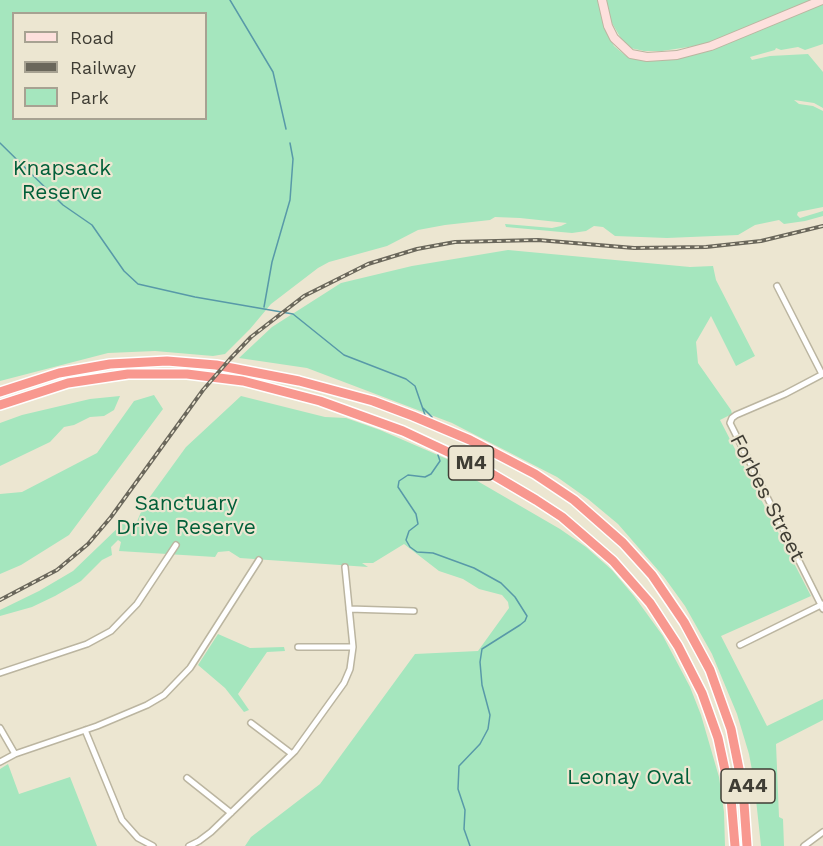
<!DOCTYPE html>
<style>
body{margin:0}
#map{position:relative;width:823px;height:846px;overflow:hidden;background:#ece6d1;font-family:"Work Sans",sans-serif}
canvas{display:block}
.legend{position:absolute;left:12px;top:12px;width:195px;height:108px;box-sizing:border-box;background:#ece6d1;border:2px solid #a7a292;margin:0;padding:8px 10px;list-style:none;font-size:18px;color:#3f3d34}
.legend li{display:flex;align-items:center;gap:12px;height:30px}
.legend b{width:30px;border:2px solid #a7a292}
</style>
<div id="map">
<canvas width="823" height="846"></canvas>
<ul class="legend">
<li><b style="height:8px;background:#fde0dd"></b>Road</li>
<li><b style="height:8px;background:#6a675b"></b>Railway</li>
<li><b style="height:16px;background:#a5e6be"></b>Park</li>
</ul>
</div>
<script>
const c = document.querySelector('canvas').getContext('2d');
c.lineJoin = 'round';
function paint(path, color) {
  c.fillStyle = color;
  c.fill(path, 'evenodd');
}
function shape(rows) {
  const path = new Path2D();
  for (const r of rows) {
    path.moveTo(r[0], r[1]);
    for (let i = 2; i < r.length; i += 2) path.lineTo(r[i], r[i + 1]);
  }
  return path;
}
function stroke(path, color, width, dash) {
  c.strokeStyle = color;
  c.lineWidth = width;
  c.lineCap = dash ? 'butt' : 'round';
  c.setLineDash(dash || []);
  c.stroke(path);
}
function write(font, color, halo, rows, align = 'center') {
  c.font = font + ' "Work Sans",sans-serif';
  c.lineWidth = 4.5;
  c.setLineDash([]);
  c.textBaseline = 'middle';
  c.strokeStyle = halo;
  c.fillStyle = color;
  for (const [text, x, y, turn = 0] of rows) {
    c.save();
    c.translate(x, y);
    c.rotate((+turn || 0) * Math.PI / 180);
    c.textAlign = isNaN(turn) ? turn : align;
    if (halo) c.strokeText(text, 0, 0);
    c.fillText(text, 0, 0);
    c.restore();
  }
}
const green = shape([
 [0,0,599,0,605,28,614,46,626,56,641,60,670,60,691,55,733,41,713,41,701,45,662,51,644,51,626,47,609,18,606,0,823,0,823,44,805,50,798,47,781,50,776,48,775,50,750,57,752,60,770,56,808,54,823,72,823,108,814,103,794,100,799,104,813,106,823,111,823,207,798,212,797,215,800,218,823,211,823,216,805,221,784,224,779,220,755,225,738,235,667,238,615,236,603,227,594,226,586,231,572,233,506,227,505,224,552,228,561,226,567,223,520,218,495,217,490,220,445,225,418,230,387,246,329,262,318,268,271,304,250,329,225,354,213,356,155,351,108,353,0,381],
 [14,14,206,14,206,118,14,118],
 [508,250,690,267,713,266,716,280,755,356,736,366,711,316,696,342,698,363,731,410,732,414,720,420,811,596,721,636,767,726,823,699,823,720,776,744,779,817,783,819,784,846,761,846,754,781,749,754,737,714,712,654,685,606,664,577,618,524,588,499,557,477,452,423,307,368,239,358,272,327,341,283,412,266],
 [154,395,163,409,69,535,21,565,0,574,0,494,22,492,97,453,134,401],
 [120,396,114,410,104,416,90,417,74,425,64,427,50,442,0,466,0,423,22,415,90,399],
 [241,396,325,417,346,418,380,430,447,459,467,475,560,529,586,547,612,570,634,596,663,636,690,687,701,715,719,777,724,812,725,846,245,846,251,837,320,784,415,654,478,651,509,608,508,602,502,595,479,589,463,579,439,571,404,544,373,563,362,563,368,567,240,558,229,551,218,552,215,557,119,551,121,542,118,540,111,547,112,555,102,560,81,581,55,596,32,607,0,616,0,610,39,591,73,571,125,521,135,526,144,505,186,447],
 [218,634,250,648,284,647,285,651,267,652,238,694,249,710,244,712,225,688,198,665],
 [8,764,19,794,70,777,97,846,0,846,0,769]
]);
const stream = shape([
 [230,0,273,72,286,129],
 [0,143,63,205,92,225,124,271,138,284,195,297,293,314,344,355,406,379,415,386,425,415],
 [264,307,272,262,290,200,293,159,290,143],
 [423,408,432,417],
 [438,455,440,461,431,474,425,477,408,475,399,481,398,487,416,514,418,524,409,531,406,540,410,547,417,552,433,553,474,568,501,583,515,597,527,616,525,621,520,625,482,649,480,662,482,685,490,715,488,729,480,744,459,766,458,789,465,810,464,829,470,846]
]);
const minor = shape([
 [777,286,822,374],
 [823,374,785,394,736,415,732,418,730,423,823,609],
 [349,609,414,611],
 [740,645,823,604],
 [298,647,353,647],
 [0,673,87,644,111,631,137,604,176,545],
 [251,723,292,754],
 [0,728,15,754],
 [85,730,122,820,138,838,153,846],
 [0,762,15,754,97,726,147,705,164,695,190,668,259,560],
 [187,778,231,813],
 [189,846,199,841,211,832,295,751,344,683,350,669,353,647,345,567],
 [804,846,823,832]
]);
const secondary = shape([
 [602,0,608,26,614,38,631,54,647,57,677,55,711,46,822,0]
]);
const motorway = shape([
 [0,392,59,373,110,364,167,361,216,365,299,381,373,401,413,416,470,440,535,474,574,500,623,543,652,575,684,622,710,670,731,729,743,789,747,846],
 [0,405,68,383,128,374,187,374,243,381,320,401,403,431,480,467,536,500,562,517,613,561,650,603,678,646,702,693,718,738,731,798,735,846]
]);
const rail = shape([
 [0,600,57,570,88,544,111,517,203,390,230,359,251,337,304,296,368,264,417,249,455,242,538,240,634,248,706,247,761,241,823,226]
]);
const shields = [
 [471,463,45],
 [748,786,54]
];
const shieldNames = [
 ["M4",471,463],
 ["A44",748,786]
];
const parkNames = [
 ["Knapsack",62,169],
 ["Reserve",62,193],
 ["Sanctuary",186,504],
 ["Drive Reserve",186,528],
 ["Leonay Oval",629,778]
];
const streetNames = [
 ["Forbes Street",767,498,63]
];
paint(green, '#a5e6be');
stroke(stream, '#5899a8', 1.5);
stroke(minor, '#bbb5a0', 8);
stroke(secondary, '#bbb5a0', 10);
stroke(motorway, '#fff', 12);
stroke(minor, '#fff', 5);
stroke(secondary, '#fde0dd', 8);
stroke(motorway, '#f8988f', 9);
stroke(rail, '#6a675b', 4);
stroke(rail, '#ece6d1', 1.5, [4.5]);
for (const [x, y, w] of shields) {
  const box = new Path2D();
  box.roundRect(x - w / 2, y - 17, w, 34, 4.5);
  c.fillStyle = '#ece6d1';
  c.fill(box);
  stroke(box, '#3f3d34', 1.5);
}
write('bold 20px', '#3f3d34', null, shieldNames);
write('21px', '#015f39', '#ece6d1', parkNames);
write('21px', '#3f3d34', '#ece6d1', streetNames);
</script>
